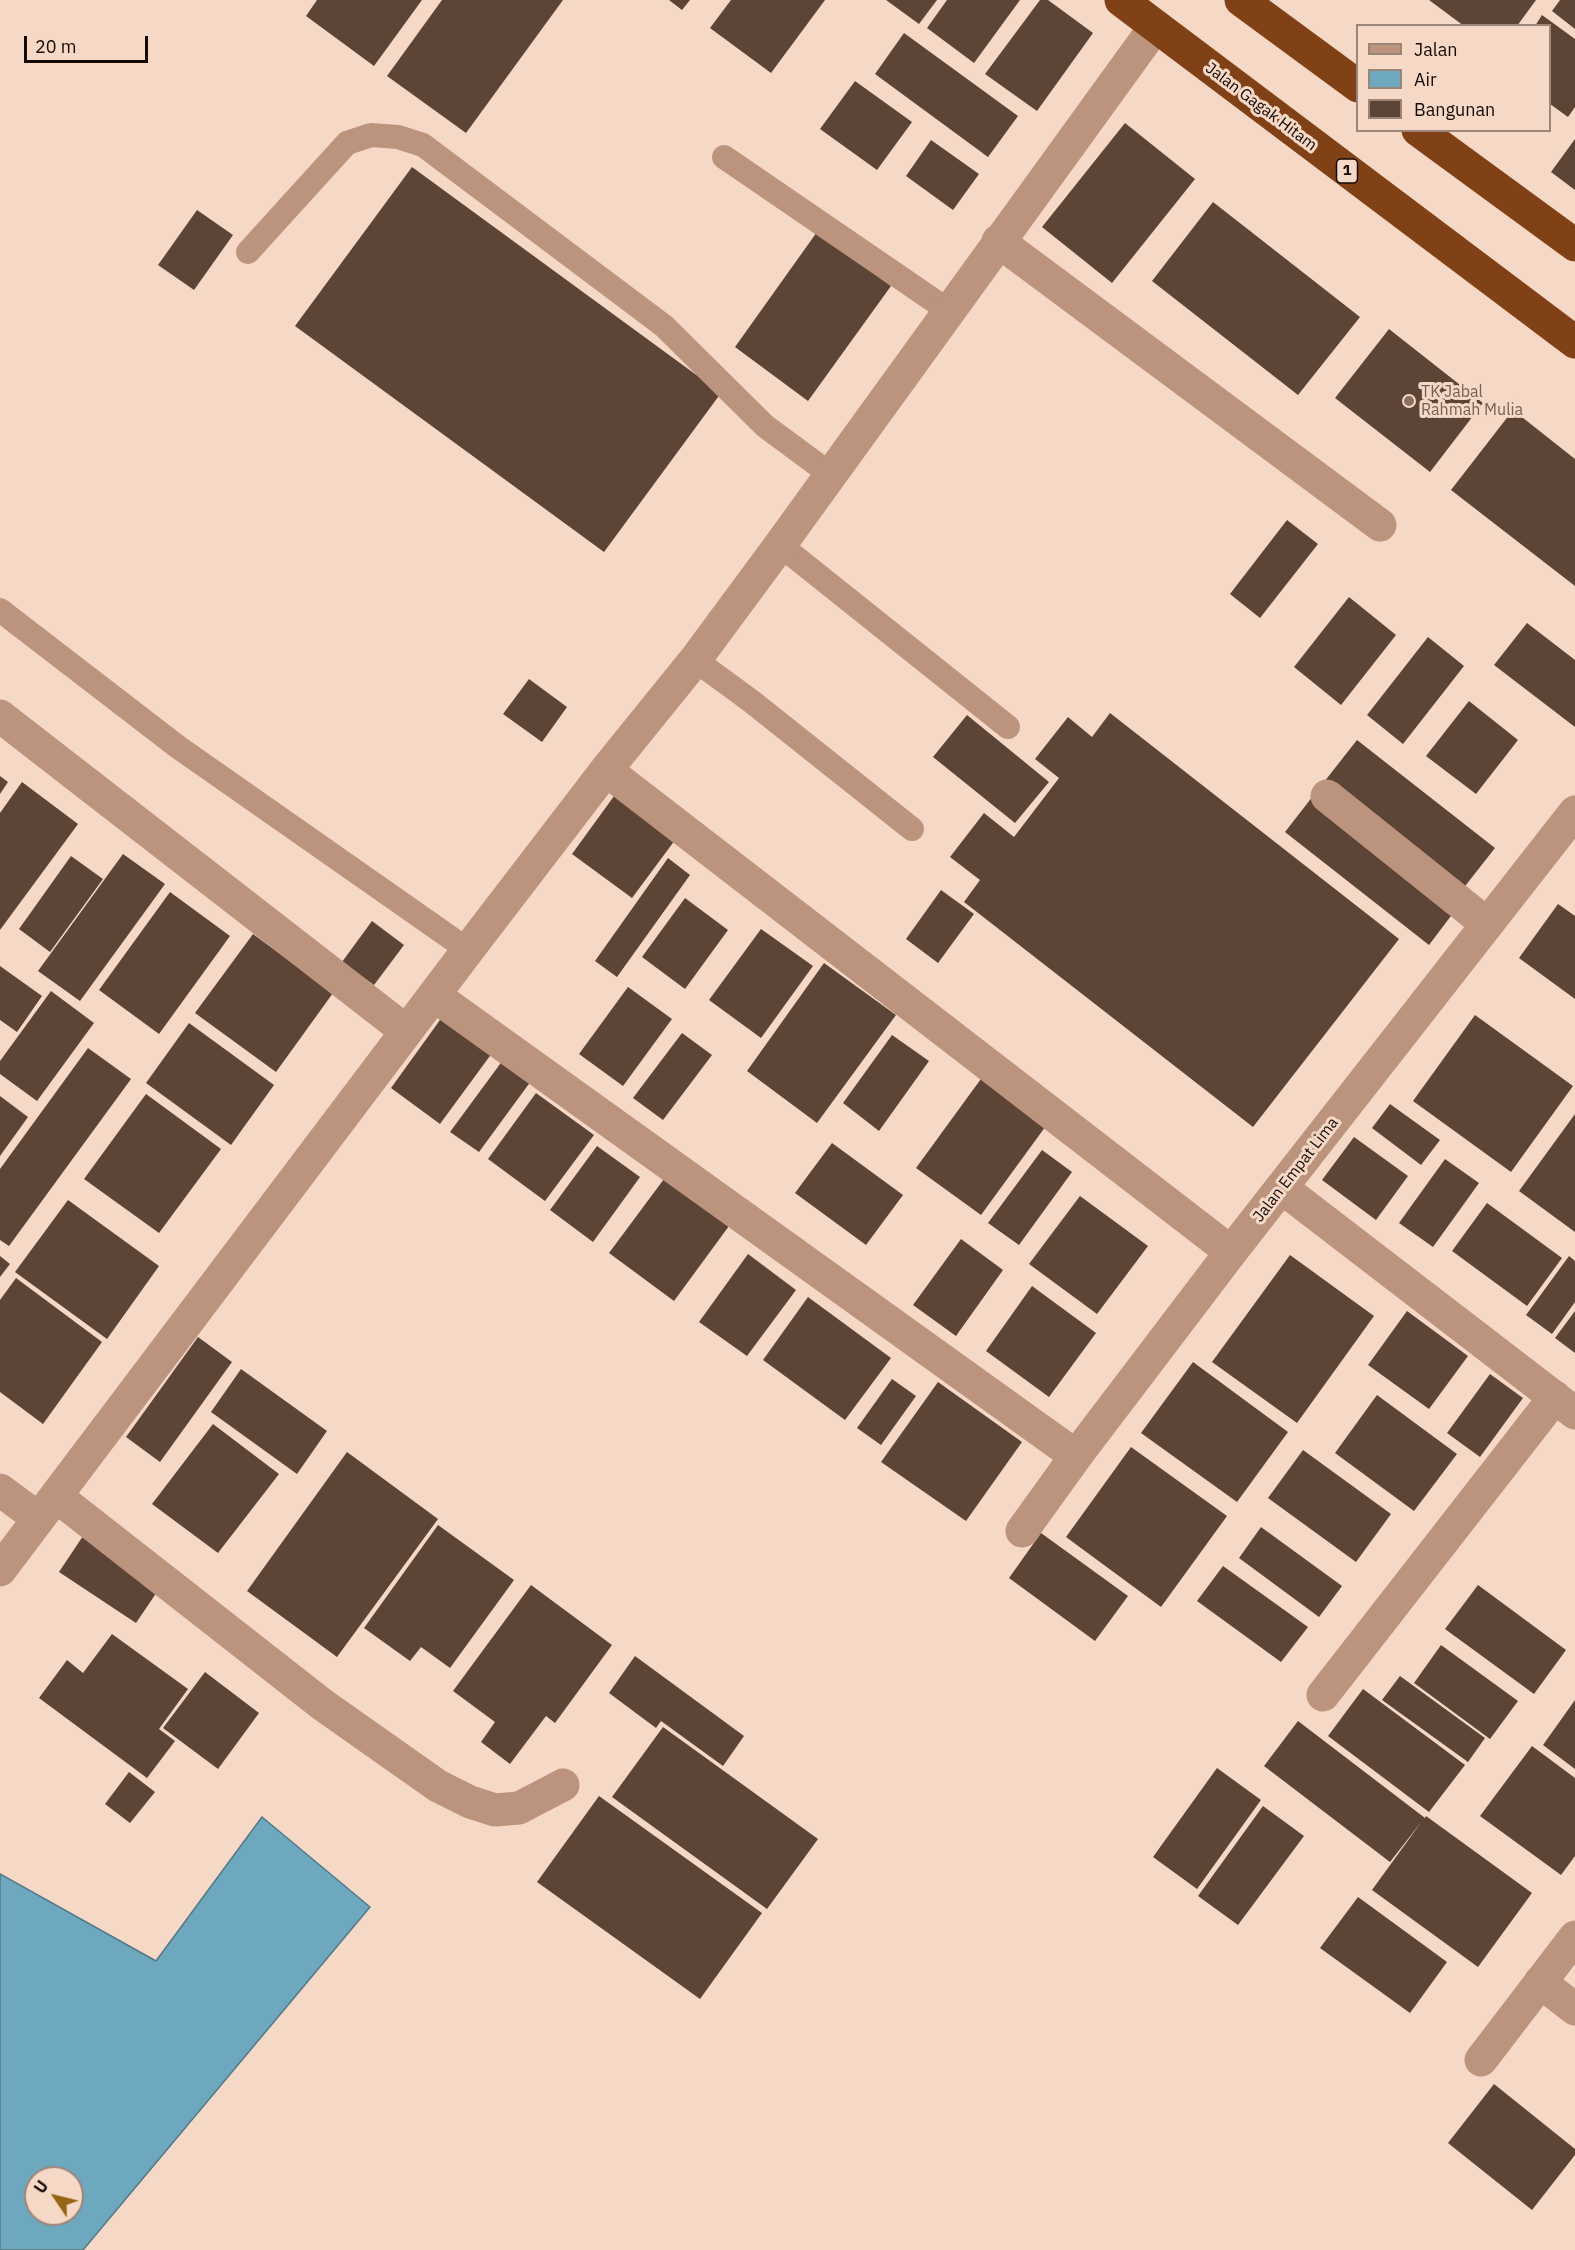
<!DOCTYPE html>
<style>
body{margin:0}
#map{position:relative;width:1575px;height:2250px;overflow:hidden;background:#f6d8c7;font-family:"IBM Plex Sans",sans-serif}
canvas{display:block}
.legend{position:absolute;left:1356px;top:24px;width:195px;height:108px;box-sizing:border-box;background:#f6d8c7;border:2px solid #9b8579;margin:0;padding:8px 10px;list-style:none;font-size:18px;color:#130905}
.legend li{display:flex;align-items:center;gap:12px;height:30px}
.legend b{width:30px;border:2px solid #9b8579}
.north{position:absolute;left:24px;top:2166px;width:60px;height:60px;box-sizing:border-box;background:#f6d8c7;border:2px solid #9b8579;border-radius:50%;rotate:305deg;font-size:16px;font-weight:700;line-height:24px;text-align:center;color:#130905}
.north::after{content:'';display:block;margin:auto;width:21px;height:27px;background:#946514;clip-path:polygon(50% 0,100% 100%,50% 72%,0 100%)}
.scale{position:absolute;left:24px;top:36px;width:124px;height:27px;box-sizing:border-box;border:3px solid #130905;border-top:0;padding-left:8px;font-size:18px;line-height:21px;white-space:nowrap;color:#130905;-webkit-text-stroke:4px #f6d8c7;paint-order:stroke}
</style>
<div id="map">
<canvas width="1575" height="2250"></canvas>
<ul class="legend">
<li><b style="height:8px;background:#bc947e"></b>Jalan</li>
<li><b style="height:16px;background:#6ea8be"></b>Air</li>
<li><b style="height:16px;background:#5c4436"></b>Bangunan</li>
</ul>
<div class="north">U</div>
<div class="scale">20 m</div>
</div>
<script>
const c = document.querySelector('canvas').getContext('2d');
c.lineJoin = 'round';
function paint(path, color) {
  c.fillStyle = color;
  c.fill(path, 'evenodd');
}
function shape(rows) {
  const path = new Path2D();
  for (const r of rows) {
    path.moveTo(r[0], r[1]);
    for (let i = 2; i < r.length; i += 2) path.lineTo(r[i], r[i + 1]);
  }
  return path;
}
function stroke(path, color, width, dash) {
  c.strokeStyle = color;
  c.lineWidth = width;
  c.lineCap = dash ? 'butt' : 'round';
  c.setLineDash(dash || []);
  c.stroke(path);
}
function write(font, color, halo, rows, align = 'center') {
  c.font = font + ' "IBM Plex Sans",sans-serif';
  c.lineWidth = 6;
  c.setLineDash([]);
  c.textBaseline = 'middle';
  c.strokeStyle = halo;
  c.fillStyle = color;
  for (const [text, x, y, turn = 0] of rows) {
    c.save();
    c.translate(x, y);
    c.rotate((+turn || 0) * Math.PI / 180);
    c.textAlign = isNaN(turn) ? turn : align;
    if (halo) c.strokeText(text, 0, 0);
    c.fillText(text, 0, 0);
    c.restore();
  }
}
const water = shape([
 [262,1817,370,1907,83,2250,0,2250,0,1874,156,1961,262,1817],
 [36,2178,72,2178,72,2214,36,2214,36,2178]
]);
const building = shape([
 [317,0,422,0,374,66,306,16],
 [442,0,563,0,466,133,387,76],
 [669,0,690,0,682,10],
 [731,0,825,0,771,73,710,28],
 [886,0,937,0,919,24],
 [947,0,1020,0,974,63,927,28],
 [1040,0,1048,0,1093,33,1037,111,985,74],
 [1429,0,1536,0,1517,26,1464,26],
 [1560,0,1575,0,1575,29,1552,11],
 [1542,15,1575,39,1575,107,1568,117,1550,104,1550,26,1535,26],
 [904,33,1018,116,988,157,875,74],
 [855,81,912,122,877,170,820,129],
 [1125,123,1195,179,1112,283,1042,227],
 [1575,139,1575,190,1551,172],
 [931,140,979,174,953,210,906,176],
 [412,167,721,393,604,552,295,326],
 [1213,202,1360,317,1298,395,1152,281],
 [197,210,233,235,194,290,158,265],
 [817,232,891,286,808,401,735,347],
 [1389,329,1483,403,1430,472,1335,398],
 [1513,410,1575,459,1575,586,1451,490],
 [1287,520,1318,544,1260,618,1230,594],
 [1349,597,1396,635,1341,705,1294,667],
 [1527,623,1575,660,1575,727,1494,665],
 [1428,637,1464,666,1403,744,1367,715],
 [529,679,567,707,542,742,503,714],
 [1469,701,1518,740,1476,794,1426,756],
 [1110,713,1399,939,1253,1127,964,902,980,880,950,857,984,813,1014,837,1059,778,1035,759,1068,717,1092,737],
 [967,715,1049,782,1015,823,933,757],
 [1357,740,1495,848,1462,890,1324,782],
 [0,776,8,782,0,794],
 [22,782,78,824,0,930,0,813],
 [617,792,678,836,632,898,572,854],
 [1313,796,1457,908,1429,945,1285,832],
 [123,854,165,884,80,1001,38,971],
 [71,856,103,879,50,952,19,929],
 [668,858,690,875,617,977,595,961],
 [941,890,974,914,938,963,906,939],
 [170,892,230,936,159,1034,99,990],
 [685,898,728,930,685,989,642,957],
 [1558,904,1575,916,1575,999,1519,958],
 [372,921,404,945,374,985,342,962],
 [761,929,813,966,761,1038,709,1000],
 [253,934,333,993,276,1072,195,1013],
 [824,963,896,1015,817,1123,747,1071],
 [0,966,42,996,17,1032,0,1020],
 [628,987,672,1019,623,1086,579,1054],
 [51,991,94,1023,37,1101,0,1074,0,1061],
 [445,1013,495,1049,440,1124,391,1088],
 [1475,1015,1573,1086,1511,1172,1413,1101],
 [189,1023,274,1085,231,1145,146,1083],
 [682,1033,712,1055,663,1120,633,1098],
 [892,1035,929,1061,879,1131,843,1103],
 [88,1048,131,1079,9,1246,0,1240,0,1169],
 [503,1060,531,1081,479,1152,450,1132],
 [986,1072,1051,1119,981,1215,916,1168],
 [536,1093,594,1135,545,1201,488,1159],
 [146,1094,221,1149,159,1233,84,1179],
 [0,1096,28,1117,0,1156],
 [1390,1104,1440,1140,1421,1165,1372,1128],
 [1575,1114,1575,1232,1519,1191],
 [1354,1137,1408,1176,1376,1220,1322,1180],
 [832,1143,903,1195,866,1245,795,1193],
 [597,1146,640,1177,593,1242,550,1210],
 [1042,1150,1072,1172,1019,1245,988,1223],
 [1445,1159,1479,1183,1433,1247,1399,1223],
 [664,1179,729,1226,674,1301,609,1253],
 [1080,1196,1148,1246,1097,1314,1029,1264],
 [68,1200,159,1266,107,1339,15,1272],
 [1487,1203,1562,1258,1527,1306,1452,1251],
 [961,1239,1003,1270,956,1336,913,1305],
 [748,1254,796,1290,747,1356,699,1322],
 [1290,1255,1374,1316,1297,1423,1212,1362],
 [0,1256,10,1264,0,1277],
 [1569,1256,1575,1261,1575,1302,1552,1334,1526,1315],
 [16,1278,102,1342,43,1424,0,1392,0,1300],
 [1032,1286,1096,1333,1049,1397,986,1351],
 [808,1297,891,1358,845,1420,763,1360],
 [1407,1311,1468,1356,1429,1409,1368,1365],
 [1575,1311,1575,1353,1555,1338],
 [198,1337,232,1362,160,1462,126,1437],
 [1193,1362,1288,1432,1237,1502,1141,1433],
 [241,1369,327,1431,297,1474,211,1412],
 [1490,1374,1523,1398,1480,1457,1447,1433],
 [892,1379,916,1396,881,1445,857,1428],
 [938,1382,1022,1442,966,1521,881,1462],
 [1377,1395,1457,1454,1414,1511,1335,1453],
 [213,1424,279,1474,218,1553,152,1504],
 [1131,1447,1227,1516,1161,1607,1066,1537],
 [1303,1450,1391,1514,1356,1562,1268,1498],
 [347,1452,438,1519,337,1657,247,1591],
 [438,1525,514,1580,450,1668,421,1647,410,1661,364,1628],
 [1261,1527,1342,1586,1319,1617,1239,1558],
 [1041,1533,1128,1596,1095,1641,1009,1578],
 [83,1536,161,1586,136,1623,59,1572],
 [1223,1566,1308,1627,1281,1662,1197,1601],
 [531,1585,612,1645,555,1723,546,1716,510,1764,481,1742,495,1722,453,1691],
 [1478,1585,1566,1650,1534,1694,1445,1629],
 [112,1634,188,1689,159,1729,175,1741,147,1778,39,1698,67,1660,83,1673],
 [1441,1645,1518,1701,1490,1739,1414,1683],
 [635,1656,744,1736,723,1766,661,1721,656,1728,609,1693],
 [205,1672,259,1713,218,1769,163,1728],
 [1400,1676,1485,1738,1468,1762,1382,1700],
 [1363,1689,1465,1765,1429,1812,1328,1736],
 [1575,1700,1575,1769,1543,1745],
 [1298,1721,1425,1818,1426,1816,1532,1893,1478,1967,1372,1890,1422,1821,1390,1862,1264,1766],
 [663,1727,818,1839,767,1909,612,1797],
 [1532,1746,1575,1778,1575,1856,1561,1875,1480,1816],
 [1217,1768,1261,1800,1197,1889,1153,1857],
 [129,1772,155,1792,130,1823,105,1804],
 [599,1796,762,1913,700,1999,537,1882],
 [1263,1806,1304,1836,1238,1925,1198,1896],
 [1358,1897,1447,1962,1410,2013,1320,1948],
 [1494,2084,1575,2149,1575,2155,1532,2210,1448,2143]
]);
const lane = shape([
 [724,157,949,311],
 [248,252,347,143,371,135,398,137,423,145,664,326,765,426,830,474],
 [780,545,1008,727],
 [0,610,178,747,468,950],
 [695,660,751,701,912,829]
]);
const street = shape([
 [998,241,1380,525],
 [0,716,406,1031],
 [606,770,1231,1252],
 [1327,796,1487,924],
 [435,996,1076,1456],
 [1282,1188,1575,1413],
 [0,1490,38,1518],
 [56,1496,323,1705,438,1786,470,1802,495,1810,519,1808,563,1785],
 [1022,1531,1076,1456,1231,1252,1575,812],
 [0,1570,468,950,606,770,695,660,780,545,1155,27],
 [1323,1695,1555,1397],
 [1540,1982,1575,2009],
 [1481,2060,1575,1937]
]);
const highway = shape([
 [1121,0,1575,342],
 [1241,0,1358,86],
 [1418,130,1575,245]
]);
const markers = [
 [1409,401,6,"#8d6e63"]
];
const shields = [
 [1347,171,21]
];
const shieldNames = [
 ["1",1347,171]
];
const streetNames = [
 ["Jalan Gagak Hitam",1261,107,37],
 ["Jalan Empat Lima",1296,1170,-52]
];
const educationNames = [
 ["TK Jabal",1421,392],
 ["Rahmah Mulia",1421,410]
];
paint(water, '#6ea8be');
stroke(water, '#537886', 1.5);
paint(building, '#5c4436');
stroke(lane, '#bc947e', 24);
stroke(street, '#bc947e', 33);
stroke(highway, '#814116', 33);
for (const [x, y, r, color] of markers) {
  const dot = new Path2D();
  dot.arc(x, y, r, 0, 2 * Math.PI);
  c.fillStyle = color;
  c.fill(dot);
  stroke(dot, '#f6d8c7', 2);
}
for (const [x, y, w] of shields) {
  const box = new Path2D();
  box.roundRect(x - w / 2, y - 12, w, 24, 4.5);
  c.fillStyle = '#f6d8c7';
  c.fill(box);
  stroke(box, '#130905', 1.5);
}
write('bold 15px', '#130905', null, shieldNames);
write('16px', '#130905', '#f6d8c7', streetNames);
write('16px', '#785e54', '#f6d8c7', educationNames, 'left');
</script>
